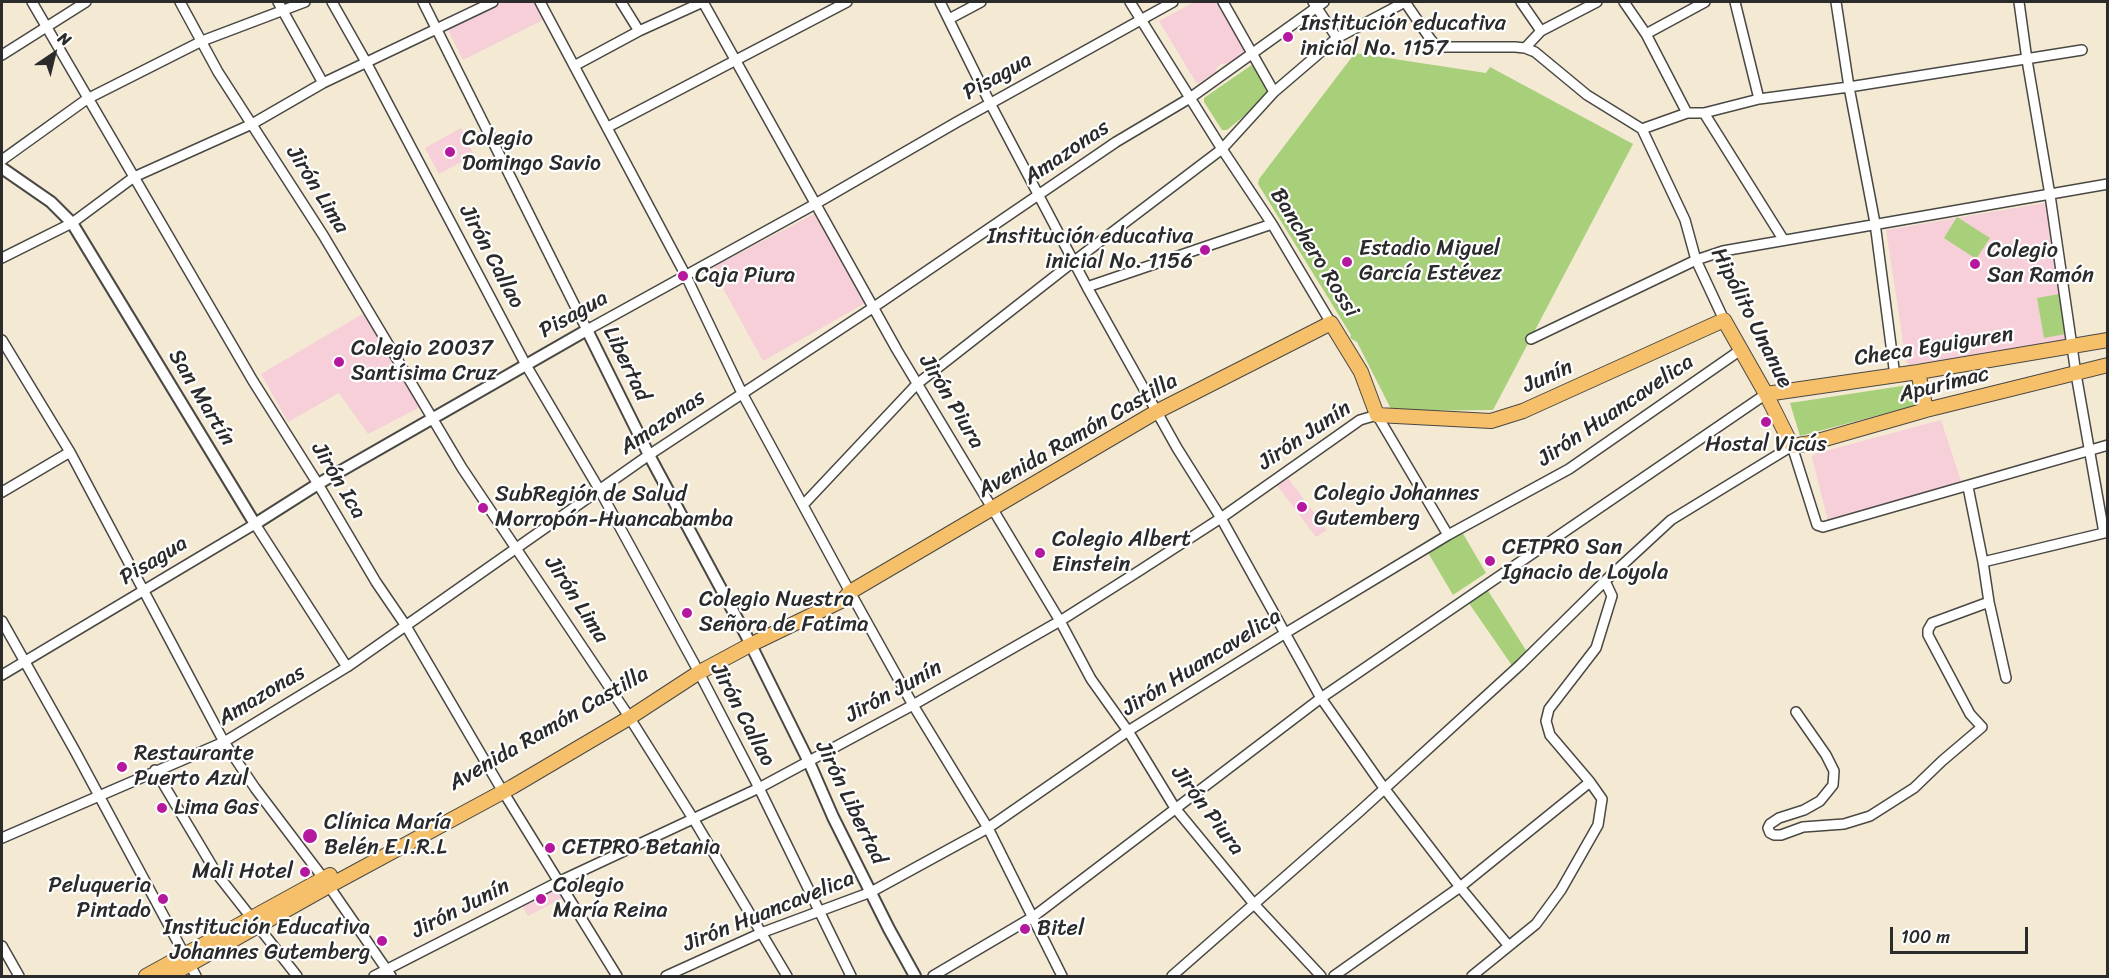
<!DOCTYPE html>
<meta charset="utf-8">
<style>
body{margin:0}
#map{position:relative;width:2109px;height:978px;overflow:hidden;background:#f4e9d3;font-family:Sriracha,sans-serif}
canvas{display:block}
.frame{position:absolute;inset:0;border:3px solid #2b2b2b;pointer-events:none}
.north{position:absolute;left:24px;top:24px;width:60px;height:60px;-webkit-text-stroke:4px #fff;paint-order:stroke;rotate:35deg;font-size:16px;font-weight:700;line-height:24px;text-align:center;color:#2b2b2b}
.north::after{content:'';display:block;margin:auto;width:21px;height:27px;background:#2b2b2b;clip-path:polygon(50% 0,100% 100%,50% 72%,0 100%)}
.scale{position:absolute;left:1890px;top:927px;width:138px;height:27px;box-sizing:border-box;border:3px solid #2b2b2b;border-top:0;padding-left:8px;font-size:18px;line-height:21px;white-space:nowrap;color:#2b2b2b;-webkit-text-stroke:4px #fff;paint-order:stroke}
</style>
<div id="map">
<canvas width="2109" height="978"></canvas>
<div class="frame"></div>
<div class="north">N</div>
<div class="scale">100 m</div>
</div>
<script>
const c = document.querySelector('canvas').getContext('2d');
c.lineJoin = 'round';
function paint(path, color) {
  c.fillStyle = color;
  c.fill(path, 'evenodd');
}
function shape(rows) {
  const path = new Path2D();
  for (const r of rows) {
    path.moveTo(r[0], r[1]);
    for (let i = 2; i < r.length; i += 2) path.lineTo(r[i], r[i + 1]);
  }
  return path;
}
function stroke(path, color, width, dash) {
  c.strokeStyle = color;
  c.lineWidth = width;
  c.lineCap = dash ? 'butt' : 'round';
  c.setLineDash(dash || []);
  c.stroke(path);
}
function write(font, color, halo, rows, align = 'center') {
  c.font = font + ' Sriracha,sans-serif';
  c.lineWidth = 4.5;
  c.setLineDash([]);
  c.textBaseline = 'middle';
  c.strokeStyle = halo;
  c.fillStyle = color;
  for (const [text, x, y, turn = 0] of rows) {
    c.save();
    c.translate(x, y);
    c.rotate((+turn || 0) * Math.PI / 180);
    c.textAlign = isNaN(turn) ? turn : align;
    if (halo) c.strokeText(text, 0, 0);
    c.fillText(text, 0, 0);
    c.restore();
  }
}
const built = shape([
 [505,2,538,2,547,18,463,60,449,32,450,28],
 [1195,2,1219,2,1247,52,1226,64,1221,64,1217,67,1216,72,1197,84,1159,21],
 [461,128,474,155,439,174,425,148],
 [2050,202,2072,340,1909,365,1906,361,1886,230],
 [820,211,869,301,763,361,713,270,717,265],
 [366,312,422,406,368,434,339,393,288,422,261,374],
 [1941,420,1961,481,1828,521,1812,457,1814,454],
 [1287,477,1327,530,1316,537,1277,485],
 [554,885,562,898,528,916,519,900]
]);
const green = shape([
 [1355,53,1486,73,1490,67,1633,144,1493,410,1392,411,1357,342,1350,338,1351,335,1258,184,1259,179],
 [1253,64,1255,64,1271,94,1227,130,1222,130,1204,102,1204,98],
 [1957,217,1990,238,1976,259,1944,238],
 [2059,294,2066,334,2044,338,2037,298],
 [1915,384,1921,404,1800,436,1790,403],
 [1462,532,1486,573,1453,595,1427,551],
 [1485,586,1529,655,1513,667,1466,599]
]);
const minor = shape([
 [32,2,253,381,318,484,376,582,406,626,499,785,617,976],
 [180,2,218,72,323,235,462,468,626,712,694,820,787,976],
 [278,2,323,83],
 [332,2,366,62,526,365,599,489,695,665,759,788,851,976],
 [423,2,587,330,817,203,957,122,1173,2],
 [540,2,686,276,742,393,850,592,913,705,988,828,1062,976],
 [621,2,639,31],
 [703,2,897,350,1060,621,1091,679,1128,731,1175,808,1254,904,1321,976],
 [940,2,991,105,1087,287,1177,448,1221,518,1321,698,1384,788,1460,887,1508,945],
 [1130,2,1222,149,1272,224,1331,323],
 [1223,2,1274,92],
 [1313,2,1337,38],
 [1405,2,1431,40,1436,45,1443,47,1515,47,1525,48,1535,52,1587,95,1642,129],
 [1521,2,1541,31],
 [1624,2,1646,34,1687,113],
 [1735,2,1759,99],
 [1836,2,1849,87,1875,223,1895,376],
 [2019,2,2027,60,2050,195,2076,374,2104,533],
 [949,19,981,2],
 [1646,34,1705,2],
 [1525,48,1541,31,1597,2],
 [2,55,86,2],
 [574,66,639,31,703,2],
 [1704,113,1783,239],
 [608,127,847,2],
 [1642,129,1687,113,1704,113,1759,99,1849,87,2082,50],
 [1642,129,1685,220,1696,260,1724,320],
 [2,160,87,99,202,41,305,2],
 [2,258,72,223,134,177,252,124,323,83,493,2],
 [1087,287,1272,224],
 [1531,339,1696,260,1723,251,2108,184],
 [2,340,70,452,224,742,255,788,324,879,391,976],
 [1968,487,1983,562,1989,602,2006,678],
 [2,492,70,452],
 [804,504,917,384,1073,262,1222,149,1274,92,1337,38,1405,2],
 [1983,562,2108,532],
 [2,621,75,751,196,976],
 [2,675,255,524,347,667],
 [1796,712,1826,755,1834,771,1833,785,1820,801,1804,810,1779,818,1770,824,1768,828,1770,833,1774,835,1781,835,1803,827,1844,824,1870,816,1914,788,1942,761,1982,727,1970,714,1928,635,1928,630,1932,623,1989,602],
 [155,770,217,874,297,976],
 [2,838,224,742,347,667,649,455,874,307,1116,142,1190,98,1324,2],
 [2,946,19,976],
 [374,976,558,882,759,788,913,705,1060,621,1139,571,1221,518,1360,420,1377,415,1448,535],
 [666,976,761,933,871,892,988,828,1128,731,1284,634,1448,535,1569,469,1742,349],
 [933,976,1033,917,1321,698,1766,394],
 [1172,976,1359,812,1520,665,1605,581,1671,520,1792,446,1817,525,1823,527,2108,445],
 [1334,976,1460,887,1590,782],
 [1472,976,1536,924,1561,890,1598,825,1602,799,1590,782,1550,735,1546,721,1549,709,1596,648,1612,596,1605,581]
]);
const tertiary = shape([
 [2,168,51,202,72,223,255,524,318,484,587,330,649,455,747,637,809,762,833,817,889,929,915,976]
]);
const primary = shape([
 [1918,372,1926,410],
 [1766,394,1918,372,2108,340],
 [146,976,330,875],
 [169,976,329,886,512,787,629,718,698,673,750,645,843,600,850,592,1156,412,1331,323,1361,372,1377,415,1491,421,1523,411,1724,320,1766,394,1792,446,1811,443,1926,410,2108,365]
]);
const markers = [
 [1288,37,6,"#b5179e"],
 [450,152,6,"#b5179e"],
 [1205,250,6,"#b5179e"],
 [1347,262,6,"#b5179e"],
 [1975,264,6,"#b5179e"],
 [683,276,6,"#b5179e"],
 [339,362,6,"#b5179e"],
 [1766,422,6,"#b5179e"],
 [1302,507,6,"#b5179e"],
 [483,508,6,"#b5179e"],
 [1040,553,6,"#b5179e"],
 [1490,561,6,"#b5179e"],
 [687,613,6,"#b5179e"],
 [122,767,6,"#b5179e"],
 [162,808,6,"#b5179e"],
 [310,836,8,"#b5179e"],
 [550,848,6,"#b5179e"],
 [305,872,6,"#b5179e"],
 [163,899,6,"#b5179e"],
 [541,899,6,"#b5179e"],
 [1025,929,6,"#b5179e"],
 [382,941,6,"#b5179e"]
];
const poiNames = [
 ["Institución educativa",1300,24],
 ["inicial No. 1157",1300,49],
 ["Colegio",462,139],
 ["Domingo Savio",462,164],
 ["Institución educativa",1193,237,"right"],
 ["inicial No. 1156",1193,262,"right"],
 ["Estadio Miguel",1359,249],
 ["García Estévez",1359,274],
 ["Colegio",1987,251],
 ["San Ramón",1987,276],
 ["Caja Piura",695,276],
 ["Colegio 20037",351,349],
 ["Santísima Cruz",351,374],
 ["Hostal Vicús",1766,445,"center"],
 ["Colegio Johannes",1314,494],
 ["Gutemberg",1314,519],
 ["SubRegión de Salud",495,495],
 ["Morropón-Huancabamba",495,520],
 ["Colegio Albert",1052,540],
 ["Einstein",1052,565],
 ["CETPRO San",1502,548],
 ["Ignacio de Loyola",1502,573],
 ["Colegio Nuestra",699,600],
 ["Señora de Fatima",699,625],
 ["Restaurante",134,754],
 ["Puerto Azul",134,779],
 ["Lima Gas",174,808],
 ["Clínica María",324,823],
 ["Belén E.I.R.L",324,848],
 ["CETPRO Betania",562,848],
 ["Mali Hotel",293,872,"right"],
 ["Peluqueria",151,886,"right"],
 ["Pintado",151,911,"right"],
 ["Colegio",553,886],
 ["María Reina",553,911],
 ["Institución Educativa",370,928,"right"],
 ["Johannes Gutemberg",370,953,"right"],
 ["Bitel",1037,929]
];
const streetNames = [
 ["Pisagua",998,77,-29],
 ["Amazonas",1067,153,-34],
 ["Jirón Lima",317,190,58],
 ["Banchero Rossi",1314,253,58],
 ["Jirón Callao",491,257,62],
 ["Pisagua",574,315,-29],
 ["Hipólito Unanue",1751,318,63],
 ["Checa Eguiguren",1934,347,-9],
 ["Libertad",626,364,64],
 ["Junín",1548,377,-24],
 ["Apurímac",1944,385,-14],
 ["San Martín",201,398,59],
 ["Jirón Piura",951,402,59],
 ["Jirón Huancavelica",1616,411,-34],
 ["Amazonas",663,423,-34],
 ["Avenida Ramón Castilla",1078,436,-30],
 ["Jirón Junín",1305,436,-34],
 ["Jirón Ica",338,481,59],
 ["Pisagua",154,561,-31],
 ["Jirón Lima",576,600,57],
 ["Jirón Huancavelica",1202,663,-32],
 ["Jirón Junín",894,692,-29],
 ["Amazonas",262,696,-31],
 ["Jirón Callao",742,715,62],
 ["Avenida Ramón Castilla",549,729,-30],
 ["Jirón Libertad",850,803,64],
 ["Jirón Piura",1207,811,53],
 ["Jirón Junín",461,909,-27],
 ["Jirón Huancavelica",769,912,-22]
];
paint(built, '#f6cfd8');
paint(green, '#a8cf7a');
stroke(minor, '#494844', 12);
stroke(tertiary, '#494844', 14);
stroke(primary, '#494844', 16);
stroke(minor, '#fff', 9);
stroke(tertiary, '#fff', 10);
stroke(primary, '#f6c06b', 14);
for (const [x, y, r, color] of markers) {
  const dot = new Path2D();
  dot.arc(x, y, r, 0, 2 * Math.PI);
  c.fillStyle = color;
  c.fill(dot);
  stroke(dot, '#fff', 2);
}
write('22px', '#2b2b2b', '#fff', poiNames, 'left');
write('22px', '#2b2b2b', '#fff', streetNames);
</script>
